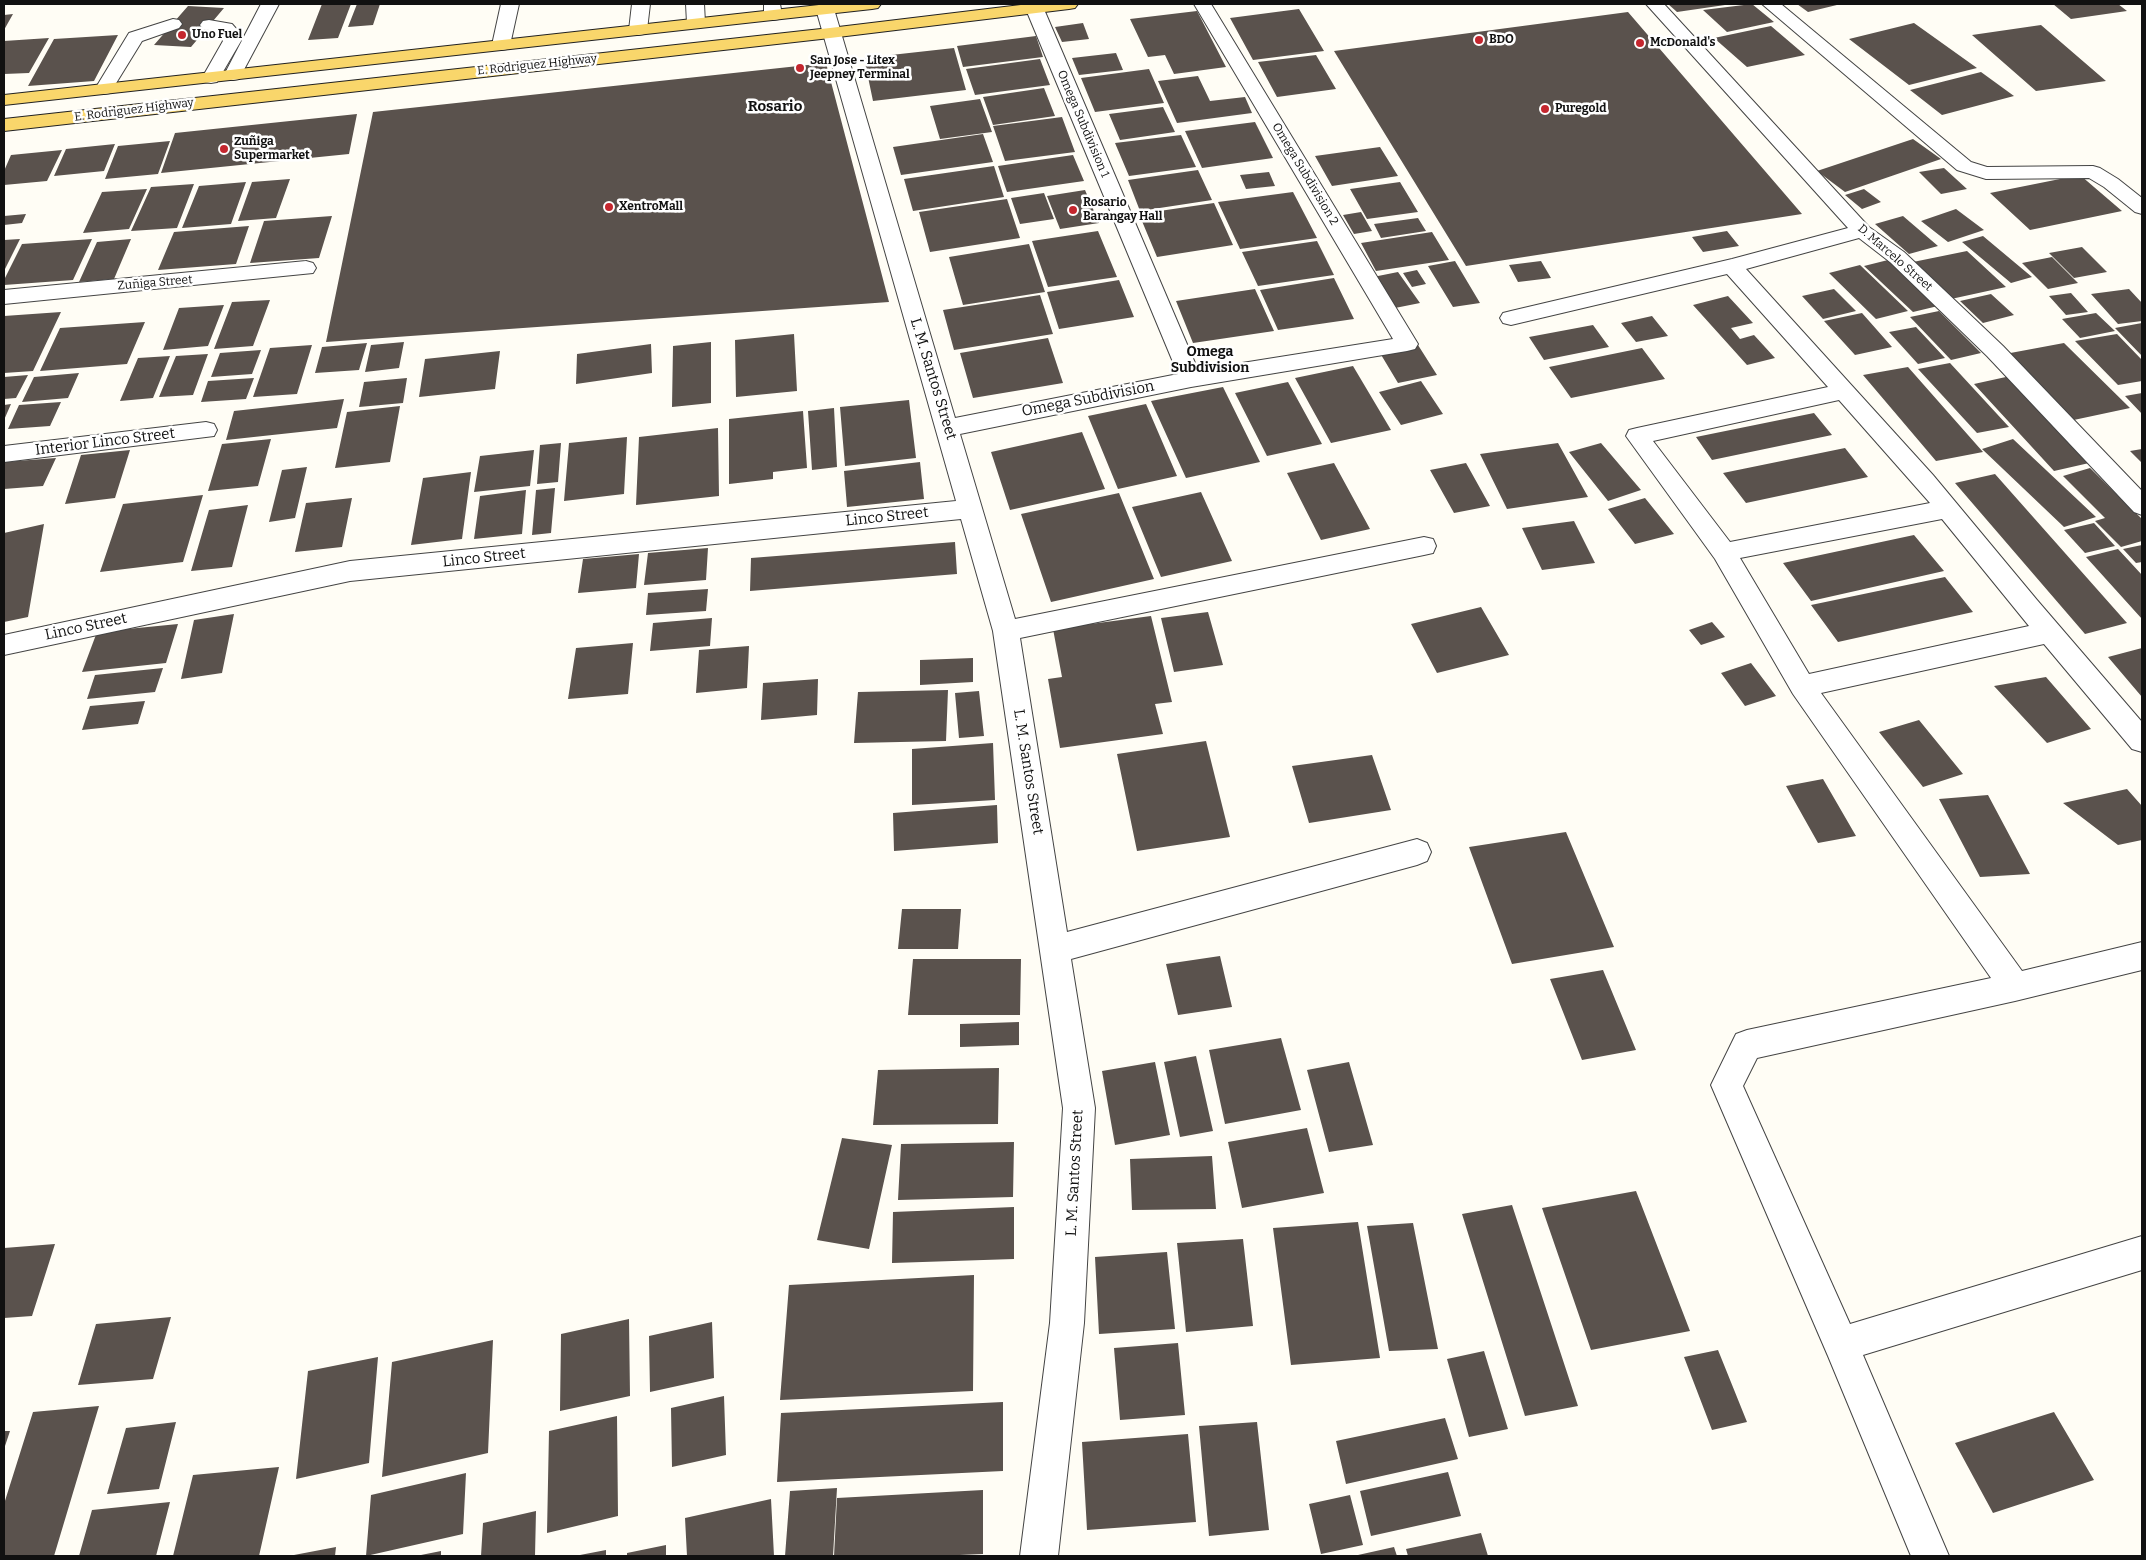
<!DOCTYPE html>
<meta charset="utf-8">
<style>
body{margin:0}
#map{position:relative;width:2146px;height:1560px;overflow:hidden;background:#fffdf5;font-family:Bitter,serif}
canvas{display:block}
.frame{position:absolute;inset:0;border:5px solid #111;pointer-events:none}
</style>
<div id="map">
<canvas width="2146" height="1560"></canvas>
<div class="frame"></div>
</div>
<script>
const c = document.querySelector('canvas').getContext('2d');
c.lineJoin = 'round';
function paint(path, color) {
  c.fillStyle = color;
  c.fill(path, 'evenodd');
}
function shape(rows) {
  const path = new Path2D();
  for (const r of rows) {
    path.moveTo(r[0], r[1]);
    for (let i = 2; i < r.length; i += 2) path.lineTo(r[i], r[i + 1]);
  }
  return path;
}
function stroke(path, color, width, dash) {
  c.strokeStyle = color;
  c.lineWidth = width;
  c.lineCap = dash ? 'butt' : 'round';
  c.setLineDash(dash || []);
  c.stroke(path);
}
function write(font, color, halo, rows, align = 'center') {
  c.font = font + ' Bitter,serif';
  c.lineWidth = 5;
  c.setLineDash([]);
  c.textBaseline = 'middle';
  c.strokeStyle = halo;
  c.fillStyle = color;
  for (const [text, x, y, turn = 0] of rows) {
    c.save();
    c.translate(x, y);
    c.rotate((+turn || 0) * Math.PI / 180);
    c.textAlign = isNaN(turn) ? turn : align;
    if (halo) c.strokeText(text, 0, 0);
    c.fillText(text, 0, 0);
    c.restore();
  }
}
const building = shape([
 [322,4,351,4,338,38,308,40],
 [357,4,380,4,373,25,348,27],
 [1668,4,1725,4,1725,5,1677,12],
 [1752,4,1774,22,1727,32,1703,10],
 [1797,4,1841,4,1808,12],
 [2053,4,2118,4,2127,11,2071,19],
 [188,6,224,8,191,47,154,45],
 [1299,9,1324,51,1253,60,1230,18],
 [1197,11,1226,67,1174,74,1165,55,1148,57,1130,19],
 [1628,12,1802,214,1466,266,1334,51],
 [13,14,4,30,4,15],
 [1083,23,1089,39,1062,42,1055,27],
 [1914,23,1977,68,1909,85,1849,39],
 [2041,25,2106,81,2036,91,1972,35],
 [1771,26,1805,55,1747,67,1714,38],
 [118,35,94,81,28,86,54,39],
 [1036,36,1043,57,963,67,957,46],
 [49,38,29,73,4,74,4,41],
 [954,48,966,90,873,101,864,58],
 [1116,53,1123,70,1079,75,1072,58],
 [1316,55,1336,89,1277,97,1258,62],
 [1040,59,1050,85,975,95,966,69],
 [826,63,889,302,326,342,373,112],
 [1149,69,1164,103,1095,112,1081,78],
 [1981,72,2014,96,1942,115,1910,90],
 [1198,76,1210,101,1245,97,1252,113,1177,123,1158,81],
 [1044,88,1055,116,993,125,983,97],
 [980,99,992,132,940,139,930,106],
 [1163,107,1175,132,1120,140,1109,114],
 [357,114,349,154,161,173,175,133],
 [1062,117,1075,152,1005,161,993,126],
 [1255,122,1273,158,1202,168,1185,131],
 [983,134,993,162,901,175,893,147],
 [1181,135,1196,167,1129,176,1115,143],
 [1913,139,1941,159,1845,192,1817,171],
 [170,141,158,174,105,179,118,146],
 [115,144,104,171,54,176,66,149],
 [1380,147,1398,176,1332,186,1315,156],
 [62,150,47,181,4,185,4,171,11,155],
 [1073,155,1084,181,1007,192,998,166],
 [994,166,1004,197,913,211,904,179],
 [1944,168,1967,189,1941,194,1919,172],
 [1198,170,1212,200,1140,211,1128,180],
 [1269,172,1275,186,1246,189,1240,175],
 [2080,175,2122,211,2030,230,1990,193],
 [290,179,276,218,238,221,252,182],
 [246,182,231,224,182,228,199,186],
 [1400,182,1418,212,1367,219,1350,189],
 [194,184,177,228,131,231,151,187],
 [147,189,129,229,83,233,102,192],
 [1864,189,1881,202,1862,209,1845,195],
 [1085,190,1099,223,1060,229,1047,196],
 [1293,192,1317,238,1240,249,1218,202],
 [1044,193,1054,219,1020,224,1011,198],
 [1007,199,1020,238,930,252,919,212],
 [1214,203,1233,245,1157,257,1139,214],
 [1956,209,1984,230,1948,242,1921,221],
 [1361,212,1372,231,1354,234,1343,215],
 [26,214,22,223,4,225,4,216],
 [332,216,319,258,250,263,264,221],
 [1903,216,1938,246,1909,254,1875,224],
 [1418,218,1426,231,1381,238,1374,224],
 [249,226,236,264,158,270,174,232],
 [1098,231,1117,277,1048,287,1032,241],
 [1727,231,1739,246,1703,252,1692,237],
 [1432,232,1449,260,1376,271,1361,243],
 [1983,236,2032,277,2011,283,1962,242],
 [20,239,4,271,4,240],
 [92,239,73,280,4,285,4,280,22,244],
 [131,239,114,279,79,282,97,242],
 [1317,241,1334,275,1258,286,1242,252],
 [1029,244,1045,292,963,305,949,257],
 [2082,247,2107,272,2074,278,2049,253],
 [1967,251,2006,287,1951,299,1913,262],
 [2052,257,2078,283,2048,289,2022,263],
 [1888,260,1938,306,1913,312,1864,266],
 [1455,261,1480,303,1453,307,1428,266],
 [1541,261,1551,278,1518,282,1509,265],
 [1860,265,1908,311,1876,319,1829,273],
 [1417,270,1426,284,1412,287,1403,273],
 [1398,272,1420,303,1395,308,1373,277],
 [1334,278,1354,319,1278,330,1260,290],
 [1119,280,1134,317,1059,329,1047,292],
 [1255,289,1274,331,1193,343,1176,301],
 [1834,289,1856,311,1823,319,1802,296],
 [2129,289,2142,303,2142,321,2118,324,2091,294],
 [2071,293,2088,312,2066,315,2049,296],
 [1991,294,2014,315,1983,323,1960,301],
 [1040,295,1053,334,954,350,943,310],
 [1728,296,1753,323,1731,328,1740,339,1754,335,1775,358,1747,365,1693,305],
 [270,300,253,346,214,349,232,302],
 [224,305,208,346,163,350,179,308],
 [1939,311,1981,353,1951,360,1910,317],
 [61,312,33,371,4,373,4,316],
 [1862,313,1892,347,1855,355,1824,321],
 [2096,313,2115,331,2080,338,2062,319],
 [1652,316,1668,336,1636,342,1621,323],
 [145,322,127,364,40,371,60,328],
 [2142,323,2142,356,2115,328],
 [1593,325,1609,347,1544,360,1529,337],
 [1916,327,1945,358,1918,364,1889,332],
 [794,334,797,391,736,397,735,340],
 [2117,334,2142,360,2142,381,2118,385,2075,341],
 [1048,338,1063,383,973,398,960,353],
 [404,342,399,368,365,372,371,345],
 [711,342,711,403,672,407,673,346],
 [367,343,359,370,315,373,322,347],
 [2064,343,2130,408,2069,421,2005,354],
 [651,344,652,373,576,384,577,354],
 [312,345,297,394,253,397,270,348],
 [1418,345,1437,375,1398,383,1380,353],
 [1642,348,1665,379,1571,398,1549,367],
 [261,350,252,374,211,377,220,353],
 [500,351,495,389,419,397,425,359],
 [208,354,193,395,159,397,176,356],
 [170,356,153,398,120,401,138,358],
 [1950,363,2009,427,1977,433,1918,369],
 [1353,366,1391,430,1331,443,1295,378],
 [1908,367,1983,452,1936,461,1863,375],
 [79,373,68,398,22,402,34,377],
 [28,375,16,398,4,399,4,377],
 [2015,375,2098,461,2054,471,1974,384],
 [254,378,246,399,201,402,208,381],
 [407,378,403,403,359,407,364,382],
 [1421,381,1443,414,1401,425,1379,392],
 [1288,382,1322,444,1267,456,1235,393],
 [1223,387,1260,462,1186,478,1151,401],
 [2142,393,2142,414,2125,396],
 [344,399,337,428,226,440,234,411],
 [909,400,916,458,845,466,840,407],
 [61,402,50,426,8,429,19,405],
 [11,404,4,420,4,405],
 [1146,404,1177,476,1118,489,1088,416],
 [400,406,390,462,335,468,347,412],
 [834,408,837,467,812,470,808,411],
 [803,411,807,468,773,472,773,479,729,484,729,419],
 [1814,413,1832,435,1712,460,1696,437],
 [718,428,719,496,636,505,639,437],
 [1082,432,1105,489,1010,510,991,452],
 [627,437,624,494,564,501,569,443],
 [271,439,258,486,208,491,222,444],
 [2013,439,2096,517,2064,527,1982,449],
 [561,443,558,482,537,484,540,445],
 [1558,443,1588,497,1507,509,1480,454],
 [1601,443,1641,490,1608,501,1569,452],
 [1845,448,1868,477,1746,503,1723,473],
 [2142,449,2142,463,2130,451],
 [130,450,115,498,65,504,81,455],
 [534,450,530,486,474,492,480,456],
 [56,458,43,486,4,489,4,462],
 [920,462,924,499,847,507,844,471],
 [1334,463,1370,529,1321,540,1287,473],
 [1466,463,1490,506,1454,513,1430,470],
 [307,467,295,518,269,522,282,470],
 [2090,468,2142,519,2142,541,2121,547,2095,521,2105,518,2063,476],
 [471,472,462,539,411,545,423,478],
 [1995,474,2127,623,2085,634,1955,483],
 [555,488,551,533,532,535,536,490],
 [526,490,522,534,474,539,480,496],
 [1201,492,1232,561,1161,577,1132,507],
 [1119,493,1154,579,1051,602,1021,514],
 [203,495,183,562,100,572,123,504],
 [352,498,342,547,295,552,306,503],
 [1645,498,1674,534,1635,544,1608,509],
 [248,505,232,567,191,571,209,510],
 [1574,521,1595,563,1542,570,1522,528],
 [2094,523,2115,546,2085,553,2064,530],
 [44,524,28,617,4,622,4,533],
 [1914,535,1944,571,1811,601,1783,563],
 [955,542,957,574,750,591,751,558],
 [2142,545,2142,562,2136,563,2123,549],
 [708,548,706,580,644,585,648,553],
 [2118,549,2142,575,2142,619,2086,557],
 [639,554,636,588,578,593,583,559],
 [1945,577,1973,612,1838,642,1811,605],
 [708,589,706,611,646,615,648,593],
 [1481,607,1509,655,1437,673,1411,624],
 [1208,612,1223,665,1174,672,1161,618],
 [234,614,222,673,181,679,194,620],
 [1151,616,1172,702,1155,704,1163,734,1060,748,1048,679,1062,677,1053,629],
 [712,618,710,646,650,651,653,623],
 [1712,622,1725,637,1701,645,1689,630],
 [178,624,166,663,82,672,97,632],
 [633,643,628,694,568,699,576,648],
 [749,646,747,688,696,693,699,650],
 [2142,648,2142,697,2108,657],
 [973,658,973,682,920,685,920,660],
 [1751,663,1776,696,1745,706,1721,673],
 [163,668,155,692,87,699,95,675],
 [2046,677,2091,729,2047,743,1994,686],
 [818,679,817,715,761,720,763,683],
 [948,690,946,741,854,743,858,692],
 [979,691,984,736,959,738,955,693],
 [145,701,138,724,82,730,90,706],
 [1919,720,1963,774,1923,787,1879,732],
 [1206,741,1230,837,1137,851,1117,754],
 [993,743,995,800,912,805,912,749],
 [1372,755,1391,810,1309,823,1292,766],
 [1823,779,1856,836,1818,843,1786,786],
 [2127,789,2142,806,2142,840,2118,845,2063,803],
 [1988,795,2030,874,1980,877,1939,799],
 [997,805,998,843,894,851,893,813],
 [1566,832,1614,947,1512,964,1469,847],
 [902,909,961,909,958,949,898,949],
 [1220,956,1232,1007,1178,1015,1166,964],
 [913,959,1021,959,1020,1015,908,1015],
 [1603,970,1636,1050,1582,1060,1550,979],
 [1019,1022,1019,1045,960,1047,960,1024],
 [1281,1038,1301,1110,1225,1124,1209,1050],
 [1196,1056,1213,1131,1180,1137,1164,1062],
 [1155,1062,1170,1135,1115,1145,1102,1071],
 [1349,1062,1373,1145,1329,1152,1307,1070],
 [999,1068,998,1124,873,1125,878,1070],
 [1307,1128,1324,1193,1242,1208,1228,1142],
 [842,1138,892,1145,869,1249,817,1240],
 [1014,1142,1013,1197,898,1200,901,1144],
 [1212,1156,1216,1209,1132,1210,1130,1159],
 [1636,1191,1690,1331,1591,1350,1542,1208],
 [1512,1205,1578,1406,1525,1416,1462,1214],
 [1014,1207,1014,1259,892,1263,893,1212],
 [1358,1222,1380,1358,1291,1365,1273,1228],
 [1413,1223,1438,1349,1389,1351,1367,1226],
 [1243,1239,1253,1326,1186,1332,1177,1243],
 [55,1244,32,1316,4,1318,4,1248],
 [1167,1252,1175,1329,1099,1334,1095,1257],
 [974,1275,973,1391,780,1400,789,1285],
 [171,1317,153,1379,78,1385,96,1324],
 [629,1319,630,1396,560,1411,561,1334],
 [712,1322,714,1378,650,1392,649,1336],
 [493,1340,488,1453,382,1477,392,1362],
 [1178,1343,1185,1415,1120,1420,1114,1348],
 [1718,1350,1747,1422,1712,1430,1684,1357],
 [1484,1351,1508,1429,1469,1437,1447,1359],
 [378,1357,369,1463,296,1479,308,1371],
 [724,1396,726,1455,672,1467,671,1408],
 [1003,1402,1003,1471,777,1482,781,1413],
 [99,1406,54,1556,4,1556,4,1504,33,1412],
 [2054,1412,2094,1480,1993,1513,1955,1443],
 [617,1416,618,1516,547,1533,549,1431],
 [1445,1418,1458,1459,1346,1484,1336,1441],
 [176,1422,159,1489,107,1494,126,1428],
 [1257,1422,1269,1530,1209,1536,1199,1426],
 [4,1431,10,1431,4,1449],
 [1188,1434,1196,1522,1087,1530,1082,1442],
 [279,1467,259,1556,173,1556,193,1475],
 [1448,1472,1461,1516,1371,1536,1360,1491],
 [466,1473,463,1534,366,1556,371,1495],
 [837,1488,833,1556,785,1556,790,1491],
 [983,1490,983,1554,936,1556,834,1556,837,1498],
 [1350,1495,1363,1545,1321,1554,1309,1504],
 [771,1499,774,1556,687,1556,685,1518],
 [170,1502,156,1556,79,1556,92,1510],
 [536,1511,535,1556,481,1556,483,1523],
 [1481,1533,1488,1556,1408,1556,1406,1549],
 [666,1545,666,1556,627,1556,627,1553],
 [336,1547,335,1556,295,1556,294,1555],
 [1394,1547,1397,1556,1358,1556,1358,1555],
 [606,1550,606,1556,580,1556,580,1555],
 [441,1551,441,1556,421,1556,421,1555]
]);
const lane = shape([
 [501,4,519,4,510,45,507,49,501,50,495,49,492,45,501,4],
 [632,4,650,4,647,30,644,34,638,35,632,34,629,30,632,4],
 [686,4,704,4,705,23,702,27,696,28,690,27,687,23,686,4],
 [764,4,780,4,782,15,779,19,773,20,767,19,764,15,764,4],
 [173,19,179,20,182,24,179,28,142,41,110,93,104,94,98,93,95,89,129,33,173,19],
 [209,20,232,24,240,33,241,41,217,82,211,83,205,82,202,78,223,41,220,32,203,29,200,25,203,21,209,20]
]);
const street = shape([
 [261,4,279,4,239,79,233,80,227,79,224,75,261,4],
 [825,4,831,5,834,9,955,418,1178,374,1025,7,1028,4,1040,4,1043,7,1198,370,1393,339,1194,4,1211,4,1418,344,1415,349,1407,351,1191,387,960,434,1015,619,1424,537,1433,539,1436,546,1433,553,1424,555,1020,638,1067,932,1417,839,1427,843,1431,852,1427,861,1417,865,1071,959,1095,1108,1084,1323,1058,1556,1020,1556,1050,1323,1063,1108,993,631,961,519,350,581,4,655,4,635,350,561,956,501,816,9,819,5,825,4],
 [1646,4,1664,4,1869,227,1904,252,2003,346,2142,491,2142,515,2134,512,1987,356,1890,262,1859,238,1746,269,1933,475,2037,600,2142,722,2142,752,2132,749,2044,644,1821,693,2022,971,2142,942,2142,970,2015,1001,1757,1058,1743,1086,1850,1324,2142,1236,2142,1270,1863,1355,1949,1556,1911,1556,1828,1356,1711,1085,1736,1034,1747,1030,1991,978,1793,694,1715,559,1626,436,1629,430,1637,428,1828,387,1727,274,1511,325,1503,323,1500,318,1503,313,1511,311,1732,259,1848,228,1646,4],
 [1839,400,1930,503,1730,542,1653,441,1839,400],
 [1942,519,2029,626,1809,674,1740,558,1942,519],
 [1762,4,1781,4,1971,162,1987,167,2093,166,2100,168,2118,179,2142,198,2142,214,2135,212,2104,187,2089,178,1986,179,1957,170,1762,4],
 [306,261,313,263,316,268,313,273,4,304,4,290,306,261],
 [206,422,214,424,217,430,214,436,4,462,4,446,206,422]
]);
const primary = shape([
 [828,4,881,4,878,8,872,9,4,105,4,95,828,4],
 [1029,4,1078,4,1075,8,1069,9,830,38,4,131,4,119,830,28,1029,4]
]);
const markers = [
 [182,35,5,"#c4262e"],
 [1479,40,5,"#c4262e"],
 [1640,43,5,"#c4262e"],
 [800,68,5,"#c4262e"],
 [1545,109,5,"#c4262e"],
 [224,149,5,"#c4262e"],
 [609,207,5,"#c4262e"],
 [1073,210,5,"#c4262e"]
];
const farPoinames = [
 ["Uno Fuel",192,35],
 ["BDO",1489,40],
 ["McDonald's",1650,43],
 ["San Jose - Litex",810,61],
 ["Jeepney Terminal",810,75],
 ["Puregold",1555,109],
 ["Zuñiga",234,142],
 ["Supermarket",234,156],
 ["Rosario",1083,203],
 ["Barangay Hall",1083,217],
 ["XentroMall",619,207]
];
const farStreetnames = [
 ["E. Rodriguez Highway",537,65,-6],
 ["E. Rodriguez Highway",134,110,-7],
 ["Omega Subdivision 1",1083,124,67],
 ["Omega Subdivision 2",1305,174,59],
 ["D. Marcelo Street",1895,258,41],
 ["Zuñiga Street",155,283,-5]
];
const farNeighbourhoodnames = [
 ["Omega",1210,352],
 ["Subdivision",1210,368]
];
const farQuarternames = [
 ["Rosario",775,107]
];
const streetNames = [
 ["L. M. Santos Street",933,379,73],
 ["Omega Subdivision",1088,399,-11],
 ["Interior Linco Street",105,442,-7],
 ["Linco Street",887,517,-6],
 ["Linco Street",484,558,-6],
 ["Linco Street",86,627,-12],
 ["L. M. Santos Street",1028,772,81],
 ["L. M. Santos Street",1075,1173,-87]
];
paint(building, '#5a524d');
stroke(lane, '#444', 2);
stroke(street, '#444', 2);
stroke(primary, '#222', 2);
paint(lane, '#fff');
paint(street, '#fff');
paint(primary, '#f9d66b');
for (const [x, y, r, color] of markers) {
  const dot = new Path2D();
  dot.arc(x, y, r, 0, 2 * Math.PI);
  c.fillStyle = color;
  c.fill(dot);
  stroke(dot, '#fff', 2);
}
write('bold 12px', '#111', '#fff', farPoinames, 'left');
write('12px', '#111', '#fff', farStreetnames);
write('bold 14px', '#111', '#fff', farNeighbourhoodnames);
write('bold 15px', '#111', '#fff', farQuarternames);
write('15px', '#111', '#fff', streetNames);
</script>
